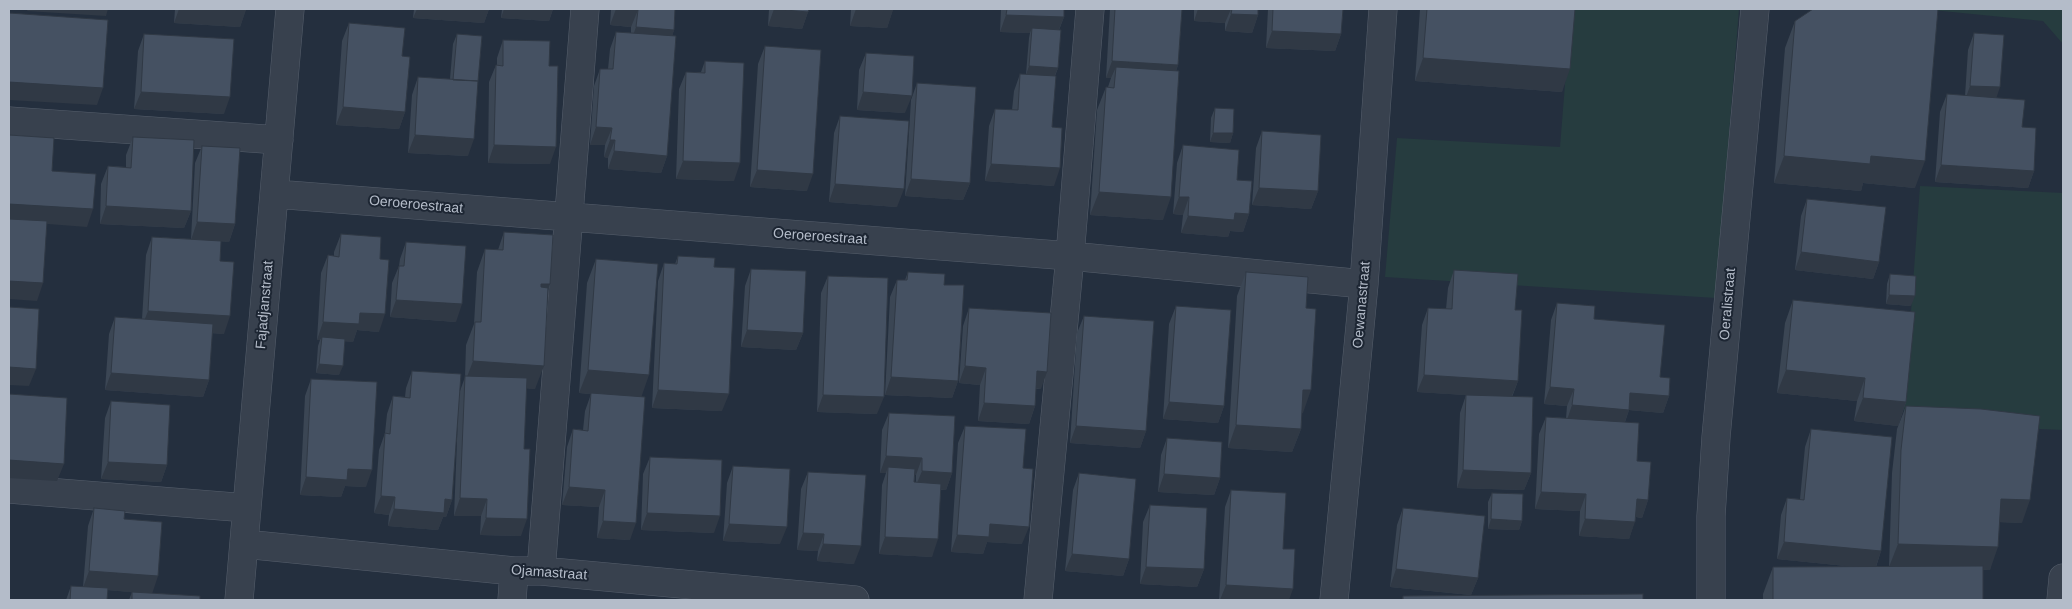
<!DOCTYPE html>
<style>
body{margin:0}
#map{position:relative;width:2072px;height:609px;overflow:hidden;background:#242f3e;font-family:Arial,sans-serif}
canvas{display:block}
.frame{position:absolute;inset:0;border:10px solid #b4bcc9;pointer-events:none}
</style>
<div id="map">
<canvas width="2072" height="609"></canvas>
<div class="frame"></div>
</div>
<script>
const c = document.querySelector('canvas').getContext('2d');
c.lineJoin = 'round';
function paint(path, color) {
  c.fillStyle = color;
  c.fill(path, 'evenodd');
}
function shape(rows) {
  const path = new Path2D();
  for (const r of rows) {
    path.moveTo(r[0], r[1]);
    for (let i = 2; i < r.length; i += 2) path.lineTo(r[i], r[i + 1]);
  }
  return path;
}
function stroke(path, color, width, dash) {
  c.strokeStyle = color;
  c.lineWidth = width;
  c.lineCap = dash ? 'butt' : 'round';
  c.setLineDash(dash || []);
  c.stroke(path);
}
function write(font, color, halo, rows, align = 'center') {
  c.font = font + ' Arial,sans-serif';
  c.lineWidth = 4;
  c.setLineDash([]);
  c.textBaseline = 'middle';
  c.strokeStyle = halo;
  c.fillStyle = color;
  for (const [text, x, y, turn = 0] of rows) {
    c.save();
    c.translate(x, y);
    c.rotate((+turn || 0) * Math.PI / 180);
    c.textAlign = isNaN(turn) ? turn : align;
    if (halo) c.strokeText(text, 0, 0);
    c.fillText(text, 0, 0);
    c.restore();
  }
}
const green = shape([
 [1571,9,1739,9,1716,298,1385,277,1397,138,1560,147],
 [1932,9,2063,9,2063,44,2043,21,1932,10],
 [1920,186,2063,193,2063,430,1903,423]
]);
const minor = shape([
 [9,121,279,140],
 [275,194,1070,256,1364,284],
 [9,489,247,508],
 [244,544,514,571,541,571,855,600],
 [541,571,585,9],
 [239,600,290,9],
 [512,600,514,571],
 [1038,600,1070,256,1090,9],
 [1334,600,1364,284,1383,9],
 [1711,600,1711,516,1716,437,1755,9],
 [2061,600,2063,578]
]);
const wall = shape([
 [175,9,246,9,240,27,174,23],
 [414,9,489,9,484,23,413,18],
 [502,9,553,9,549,21,501,18],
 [611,9,675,9,674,30,672,36,667,156,661,173,608,169,608,158,604,157,605,145,590,145,594,86,600,69,608,69,610,49,616,32,631,33,631,27,610,25],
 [769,9,809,9,808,12,802,29,768,26],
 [851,9,893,9,887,28,850,26],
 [1001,9,1064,9,1064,17,1059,30,1058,68,1055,76,1052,127,1054,186,985,181,989,126,995,109,1012,110,1014,91,1020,74,1026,74,1029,38,1030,33,1000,32],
 [1110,9,1182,9,1178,65,1176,71,1163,220,1090,215,1097,110,1106,87,1108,87,1111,78,1106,78],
 [1194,9,1258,9,1258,15,1252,33,1225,31,1225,23,1194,21],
 [1268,9,1343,9,1341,34,1335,51,1266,48],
 [1420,9,1575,9,1562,92,1415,81],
 [1795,21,1915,188,1863,183,1861,191,1774,183,1785,48],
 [349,23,402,56,405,112,399,129,336,125,342,41],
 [1974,33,1996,98,2022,127,2034,171,2028,188,1935,182,1940,112,1947,94,1965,96,1968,50],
 [144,34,224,114,134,109,138,51],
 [457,34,468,156,408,153,412,95,418,77,450,79,453,44],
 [503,40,549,66,550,164,488,163,489,82,496,65,497,65,497,58],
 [765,46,807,191,750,187,758,64],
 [866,53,905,113,857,110,859,70],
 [705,61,734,181,676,179,679,89,686,72,701,72],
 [917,83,970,183,963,200,905,196,911,100],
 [1215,108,1233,133,1230,143,1210,142,1211,118],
 [840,116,897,207,829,202,834,133],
 [1262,131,1318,191,1311,209,1252,205,1256,148],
 [133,137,191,211,184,228,100,224,101,184,108,166,126,167,126,155],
 [1183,145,1237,180,1249,214,1243,232,1230,231,1228,237,1181,233,1183,215,1173,214,1177,163],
 [202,146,235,224,229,242,221,241,220,261,224,334,212,333,209,380,203,397,105,390,109,334,115,317,142,319,146,255,152,237,191,239,195,163],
 [1807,199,1879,262,1873,279,1795,270,1801,216],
 [504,232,550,284,548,290,535,389,526,388,521,536,480,535,481,516,454,516,458,415,452,500,446,517,443,517,438,530,388,526,389,515,374,513,379,450,385,433,387,414,393,396,405,397,406,388,412,371,460,391,465,377,466,345,474,324,477,272,485,249,498,250],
 [341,234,380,259,379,332,357,330,353,342,345,341,339,375,316,373,318,346,320,340,317,340,321,273,328,255,334,256,334,252],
 [406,242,456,322,390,317,392,283,399,266,400,259],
 [678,256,714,267,722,411,652,408,658,281,664,263,675,264],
 [596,259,641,397,630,540,597,538,599,507,562,505,567,447,573,429,583,430,585,411,591,394,579,393,587,283],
 [751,269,803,333,796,350,741,347,745,286],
 [1454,270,1515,310,1518,381,1512,397,1531,473,1524,490,1457,488,1460,413,1466,395,1417,392,1422,325,1428,308,1446,309,1448,288],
 [908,272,944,285,958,381,952,398,885,395,890,297,897,280,905,280],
 [1246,272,1306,308,1303,413,1302,413,1301,429,1292,452,1228,448,1237,296],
 [1890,274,1911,306,1886,304,1887,284],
 [828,276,877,414,817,412,821,293],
 [1793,300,1906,402,1898,426,1854,421,1857,401,1777,393,1785,323],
 [1557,303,1594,319,1660,377,1669,396,1663,413,1629,410,1625,422,1648,500,1642,518,1636,517,1629,539,1579,536,1580,511,1535,509,1539,434,1546,417,1566,418,1567,406,1544,404,1551,320],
 [1176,306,1224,406,1218,423,1163,419,1169,324],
 [969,308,1041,389,1036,389,1035,406,1029,424,978,421,980,385,959,383,963,326],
 [1084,316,1146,431,1140,448,1070,443,1077,333],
 [311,379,366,487,345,486,341,497,300,495,305,396],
 [111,401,167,465,161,482,101,479,105,418],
 [1906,406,2022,523,2000,522,1990,570,1983,570,1983,600,1763,600,1763,594,1773,567,1856,567,1777,559,1781,515,1787,498,1800,499,1805,447,1811,429,1881,551,1876,567,1889,567,1892,473,1897,429],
 [889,413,952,473,946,490,941,490,932,557,879,554,882,485,886,473,880,473,882,430],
 [915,475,916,475,916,482,914,482],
 [965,426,1023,468,1022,544,987,542,983,554,951,552,958,443],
 [1167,438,1220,478,1214,495,1158,492,1161,455],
 [650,457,714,533,641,530,643,474],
 [733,466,780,544,723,541,727,483],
 [808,472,854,564,817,561,818,551,797,550,801,489],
 [1079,473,1129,559,1123,576,1065,571,1073,490],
 [1231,490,1283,549,1289,600,1219,600,1225,507],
 [1492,493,1522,521,1519,530,1488,529,1488,502],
 [1150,505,1204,569,1197,587,1140,584,1143,522],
 [94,508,124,519,152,593,200,600,129,600,132,592,143,593,108,590,83,587,88,526],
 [1403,508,1478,578,1471,595,1643,600,1402,600,1403,596,1471,595,1390,587,1397,525],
 [71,586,70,600,66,600]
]);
const shadedWall = shape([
 [28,9,108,9,106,16,27,11],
 [179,9,232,9,246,10,240,27,174,23],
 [417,9,489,9,484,23,413,18],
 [504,9,553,9,549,21,501,18],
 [616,9,638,10,631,27,610,25],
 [774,9,808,12,802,29,768,26],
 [856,9,893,10,887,28,850,26],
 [1198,9,1231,9,1225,23,1194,21],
 [1231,14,1258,15,1252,33,1225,31],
 [1006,15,1064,17,1057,34,1032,28,1030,33,1000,32],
 [636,27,674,30,668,48,630,44],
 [1272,31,1341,34,1335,51,1266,48],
 [1423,58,1570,69,1562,92,1415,81],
 [1112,61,1178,65,1172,82,1116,67,1111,78,1106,78],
 [1029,66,1058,68,1054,77,1026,75],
 [9,82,103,88,97,105,9,100],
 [1970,86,2000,87,1994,105,1964,103],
 [141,92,230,97,224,114,134,109],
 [863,92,912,96,905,113,857,110],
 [343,107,405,112,399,129,336,125],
 [596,127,612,128,605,145,590,145],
 [1213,133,1233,133,1230,143,1210,142],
 [415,135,474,139,468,156,408,153],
 [610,140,615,140,608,158,604,157],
 [494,145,556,147,550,164,488,163],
 [614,151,667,156,661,173,608,169],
 [1784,156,1871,156,1925,161,1915,188,1863,183,1861,191,1774,183],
 [683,161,740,163,734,181,676,179],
 [991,164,1060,168,1054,186,985,181],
 [1941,165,2034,171,2028,188,1935,182],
 [757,170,813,174,807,191,750,187],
 [911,179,970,183,963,200,905,196],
 [835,184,904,189,897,207,829,202],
 [1259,188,1318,191,1311,209,1252,205],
 [1099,192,1171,197,1163,220,1090,215],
 [1179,197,1189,197,1183,215,1173,214],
 [9,204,93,209,87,227,9,221],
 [106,206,191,211,184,228,100,224],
 [1235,213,1249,214,1243,232,1230,231,1228,237,1181,233,1188,216],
 [197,222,235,224,229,242,191,240],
 [1801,252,1879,262,1873,279,1795,270],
 [9,281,43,283,37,301,9,299],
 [541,284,550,284,542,307],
 [1889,295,1915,296,1911,306,1886,304],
 [396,300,462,304,456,322,390,317],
 [148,311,230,316,224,334,141,329],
 [360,313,385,314,379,332,357,330,353,342,321,340,322,337,320,340,317,340,323,322],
 [747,330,803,333,796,350,741,347],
 [473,361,544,366,535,389,464,385],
 [319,364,343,366,339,375,316,373],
 [965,366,986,368,980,385,959,383],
 [9,367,36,369,29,386,9,385],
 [588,370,649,375,641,398,579,393],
 [1786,370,1865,378,1857,401,1777,393],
 [1037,371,1047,372,1041,389,1031,388],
 [111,373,209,380,203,397,105,390],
 [1424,375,1518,381,1511,398,1417,392],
 [891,377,958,381,952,398,885,395],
 [1550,387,1574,389,1567,406,1544,404],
 [658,390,729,394,722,411,652,408],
 [1303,390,1311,390,1303,413,1295,413],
 [1630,393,1669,396,1663,413,1629,410,1623,427,1566,423,1572,405],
 [823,395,884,397,877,414,817,412],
 [1863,398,1906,402,1898,426,1854,421],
 [1169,402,1224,406,1218,423,1163,419],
 [984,403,1035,406,1029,424,978,421],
 [1236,425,1301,429,1292,452,1228,448],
 [1076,426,1146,431,1140,448,1070,443],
 [886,456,922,458,916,475,888,473,888,467,886,473,880,473],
 [9,460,64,464,57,481,9,478],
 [108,462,167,465,161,482,101,479],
 [348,469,372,470,366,487,345,486,341,497,300,495,306,477],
 [1463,470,1531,473,1524,490,1457,488],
 [922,471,952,473,946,490,915,488],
 [1164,474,1220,478,1214,495,1158,492],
 [569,487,605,490,599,507,562,505],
 [1541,492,1586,494,1580,511,1535,509],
 [381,496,395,497,389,515,374,513],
 [460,498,487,499,481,516,454,516],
 [445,499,452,500,446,517,443,517,438,530,388,526,394,509],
 [1637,499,1648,500,1642,518,1630,516],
 [2001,499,2030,500,2022,523,1993,522],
 [647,513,720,516,714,533,641,530],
 [486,518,527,519,521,536,480,535],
 [1491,519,1522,521,1519,530,1488,529],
 [1585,519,1635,522,1629,539,1579,536],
 [603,521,636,523,630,540,597,538],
 [729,524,787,527,780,544,723,541],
 [990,524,1029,527,1022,544,987,542,983,554,951,552,957,535],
 [803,533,824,534,818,551,797,550],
 [885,537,938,539,932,557,879,554],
 [1784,542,1881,551,1875,569,1777,559],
 [823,544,861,546,854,564,817,561],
 [1898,544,1998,547,1990,570,1889,567],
 [1072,554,1129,559,1123,576,1065,571],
 [1146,567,1204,569,1197,587,1140,584],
 [1396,569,1478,578,1471,595,1390,587],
 [89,571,158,576,152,594,83,588],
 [1226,585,1293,589,1289,600,1220,600]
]);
const building = shape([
 [626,9,675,9,674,30,636,27,638,10,626,9],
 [774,9,809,9,808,12,774,9],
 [862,9,893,9,893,10,862,9],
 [1007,9,1064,9,1064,17,1006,15,1007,9],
 [1115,9,1182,9,1178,65,1112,61,1115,9],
 [1232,9,1258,9,1258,15,1231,14,1232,9],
 [1273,9,1343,9,1341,34,1272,31,1273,9],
 [1427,9,1575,9,1570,69,1423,58,1427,9],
 [1813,9,1938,9,1925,161,1871,156,1870,164,1784,156,1795,21,1813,9],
 [9,13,108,20,103,88,9,82,9,13],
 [349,23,405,28,402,56,410,57,405,112,343,107,349,23],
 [1032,28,1061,30,1058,68,1029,66,1032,28],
 [616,32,676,36,667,156,614,151,615,140,610,140,612,128,596,127,600,69,613,69,616,32],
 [1974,33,2004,35,2000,87,1970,86,1974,33],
 [144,34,234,39,230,97,141,92,144,34],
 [457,34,482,36,478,81,453,80,457,34],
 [503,40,550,41,549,66,558,66,556,147,494,145,496,65,503,66,503,40],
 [765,46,821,50,813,174,757,170,765,46],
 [866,53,914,56,912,96,863,92,866,53],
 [705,61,744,63,740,163,683,161,686,72,705,73,705,61],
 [1116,67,1179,71,1171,197,1099,192,1106,87,1114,88,1116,67],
 [1020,74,1056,76,1052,127,1062,128,1060,168,991,164,995,109,1018,110,1020,74],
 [418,77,478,81,474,139,415,135,418,77],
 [917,83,976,87,970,183,911,179,917,83],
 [1947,94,2025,100,2022,127,2036,128,2034,171,1941,165,1947,94],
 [1215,108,1234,109,1233,133,1213,133,1215,108],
 [840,116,909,121,904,189,835,184,840,116],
 [1262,131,1321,135,1318,191,1259,188,1262,131],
 [9,135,54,138,52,171,96,174,93,209,9,204,9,135],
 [133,137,194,140,191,211,106,206,108,166,131,168,133,137],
 [1183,145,1239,150,1237,180,1252,181,1249,214,1235,213,1234,220,1188,216,1189,197,1179,197,1183,145],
 [202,146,240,148,235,224,197,222,202,146],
 [1807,199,1886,207,1879,262,1801,252,1807,199],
 [9,219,47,221,43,283,9,281,9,219],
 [504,232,553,235,550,284,541,284,541,287,548,288,544,366,473,361,475,322,481,322,485,249,503,250,504,232],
 [341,234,381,237,380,259,389,260,385,314,360,313,359,324,323,322,328,255,339,257,341,234],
 [152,237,221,241,220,261,234,262,230,316,148,311,152,237],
 [406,242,466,246,462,304,396,300,399,266,404,266,406,242],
 [678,256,715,258,714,267,735,268,729,394,658,390,664,263,677,264,678,256],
 [596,259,658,264,649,375,588,370,596,259],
 [751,269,806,271,803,333,747,330,751,269],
 [1454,270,1518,274,1515,310,1522,310,1518,381,1424,375,1428,308,1452,309,1454,270],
 [908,272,945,274,944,285,964,285,958,381,891,377,897,280,907,280,908,272],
 [1246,272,1308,277,1306,308,1316,309,1311,390,1303,390,1301,429,1236,425,1246,272],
 [1890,274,1916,276,1915,296,1889,295,1890,274],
 [828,276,888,278,884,397,823,395,828,276],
 [1793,300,1915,312,1906,402,1863,398,1865,378,1786,370,1793,300],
 [1557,303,1595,306,1594,319,1665,325,1660,377,1670,378,1669,396,1630,393,1629,410,1572,405,1574,389,1550,387,1557,303],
 [1176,306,1231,310,1224,406,1169,402,1176,306],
 [9,307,39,309,36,369,9,367,9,307],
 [969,308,1051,313,1047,372,1037,371,1035,406,984,403,986,368,965,366,969,308],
 [1084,316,1154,321,1146,431,1076,426,1084,316],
 [115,317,213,324,209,380,111,373,115,317],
 [322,337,345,339,343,366,319,364,322,337],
 [412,371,461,374,452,500,445,499,444,513,394,509,395,497,381,496,385,433,390,434,393,396,410,398,412,371],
 [465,376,527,378,524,449,530,449,527,519,486,518,487,499,460,498,465,376],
 [311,379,377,382,372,470,348,469,347,480,306,477,311,379],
 [591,393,645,397,636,523,603,521,605,490,569,487,573,429,588,431,591,393],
 [9,394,67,398,64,464,9,460,9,394],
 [1466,395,1533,397,1531,473,1463,470,1466,395],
 [111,401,170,405,167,465,108,462,111,401],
 [1906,406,1981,409,2040,416,2030,500,2001,499,1998,547,1898,544,1901,450,1906,406],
 [889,413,955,416,952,473,922,471,922,458,886,456,889,413],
 [1546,417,1639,423,1637,461,1651,462,1648,500,1637,499,1635,522,1585,519,1586,494,1541,492,1546,417],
 [965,426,1026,429,1023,468,1033,469,1029,527,990,524,989,537,957,535,965,426],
 [1811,429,1892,437,1881,551,1784,542,1787,498,1804,500,1811,429],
 [1167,438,1222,442,1220,478,1164,474,1167,438],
 [650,457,722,460,720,516,647,513,650,457],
 [733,466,790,469,787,527,729,524,733,466],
 [888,467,915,469,914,482,941,484,938,539,885,537,888,467],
 [808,472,866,475,861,546,823,544,824,534,803,533,808,472],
 [1079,473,1136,479,1129,559,1072,554,1079,473],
 [1231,490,1286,493,1283,549,1295,549,1293,589,1226,585,1231,490],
 [1492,493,1523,494,1522,521,1491,519,1492,493],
 [1150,505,1207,508,1204,569,1146,567,1150,505],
 [94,508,125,511,124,519,162,522,158,576,89,571,94,508],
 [1403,508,1485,516,1478,578,1396,569,1403,508],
 [1983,566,1983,600,1773,600,1773,567,1983,566],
 [71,586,108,588,107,600,70,600,71,586],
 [132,592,200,596,200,600,132,600,132,592],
 [1643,594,1643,600,1403,600,1403,596,1643,594]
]);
const streetNames = [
 ["Oeroeroestraat",416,205,5],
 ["Oeroeroestraat",820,237,4],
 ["Oeralistraat",1728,304,-85],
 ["Fajadjanstraat",265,305,-85],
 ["Oewanastraat",1362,305,-85],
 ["Ojamastraat",549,573,4]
];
paint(green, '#263c3f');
stroke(minor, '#565f6c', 29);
stroke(minor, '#38414e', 28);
paint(wall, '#3b4654');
paint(shadedWall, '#303945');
paint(building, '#455162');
stroke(building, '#303945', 1);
write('14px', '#b4bcc9', '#1d2633', streetNames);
</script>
